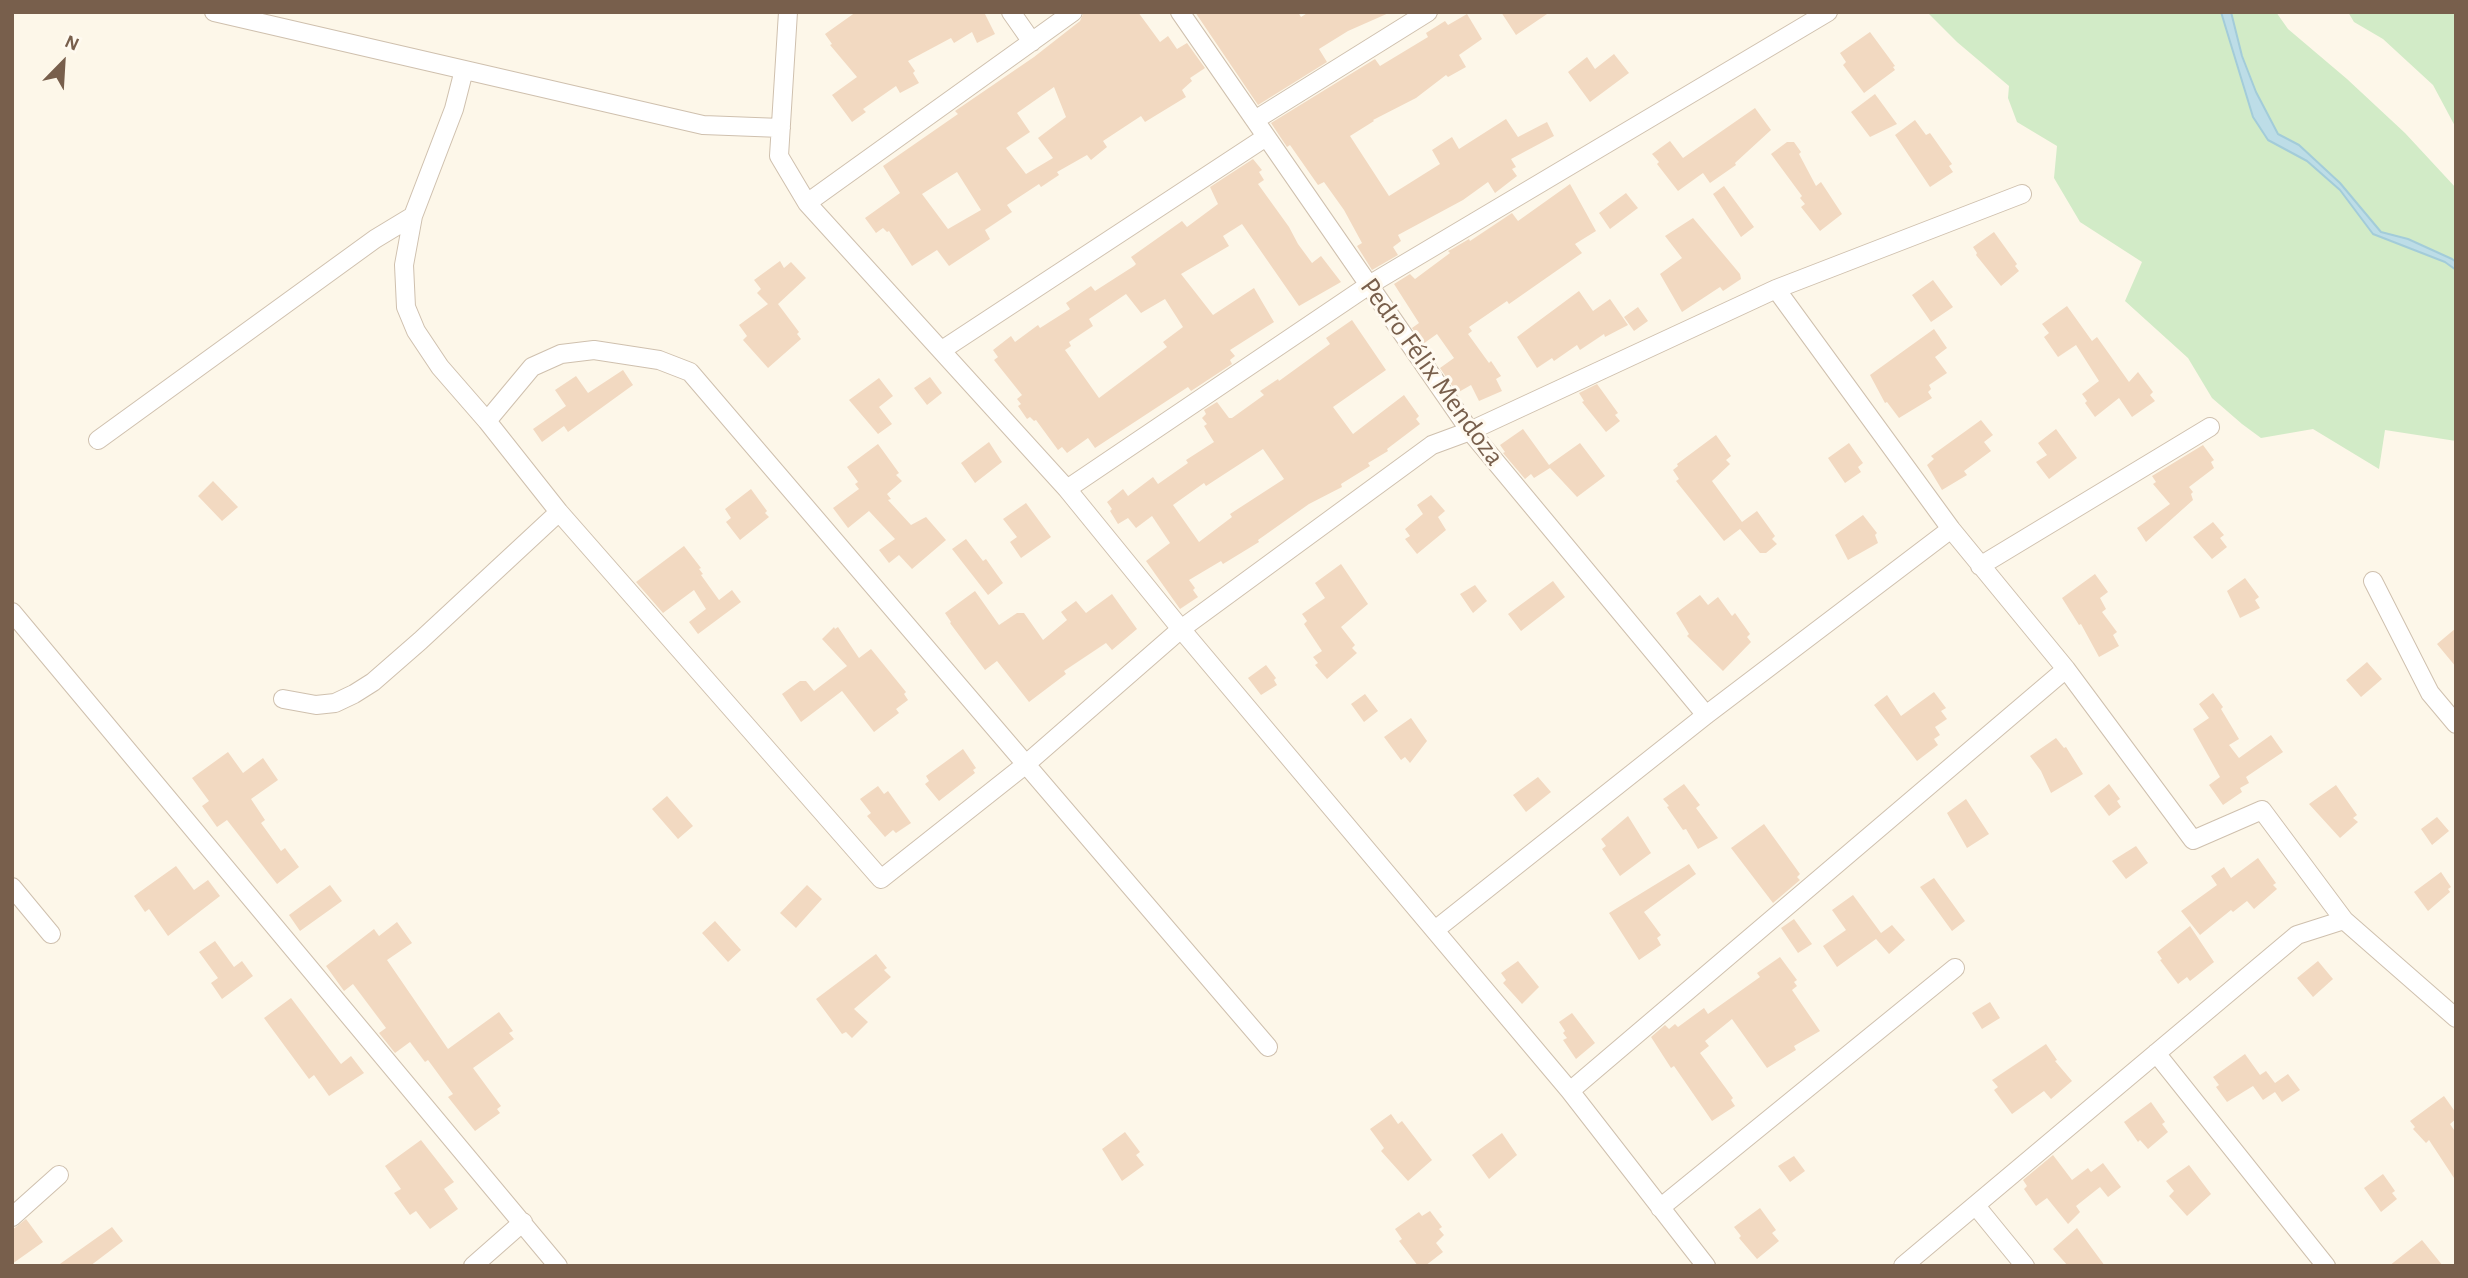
<!DOCTYPE html>
<meta charset="utf-8">
<style>
body{margin:0}
#map{position:relative;width:2468px;height:1278px;overflow:hidden;background:#fdf7e9;font-family:"Alegreya Sans",sans-serif}
canvas{display:block}
.frame{position:absolute;inset:0;border:14px solid #785f4c;pointer-events:none}
.north{position:absolute;left:28px;top:28px;width:70px;height:70px;-webkit-text-stroke:5px #fffaf0;paint-order:stroke;rotate:24deg;font-size:19px;font-weight:700;line-height:28px;text-align:center;color:#785f4c}
.north::after{content:'';display:block;margin:auto;width:24px;height:32px;background:#785f4c;clip-path:polygon(50% 0,100% 100%,50% 72%,0 100%)}
</style>
<div id="map">
<canvas width="2468" height="1278"></canvas>
<div class="frame"></div>
<div class="north">N</div>
</div>
<script>
const c = document.querySelector('canvas').getContext('2d');
c.lineJoin = 'round';
function paint(path, color) {
  c.fillStyle = color;
  c.fill(path, 'evenodd');
}
function shape(rows) {
  const path = new Path2D();
  for (const r of rows) {
    path.moveTo(r[0], r[1]);
    for (let i = 2; i < r.length; i += 2) path.lineTo(r[i], r[i + 1]);
  }
  return path;
}
function stroke(path, color, width, dash) {
  c.strokeStyle = color;
  c.lineWidth = width;
  c.lineCap = dash ? 'butt' : 'round';
  c.setLineDash(dash || []);
  c.stroke(path);
}
function write(font, color, halo, rows, align = 'center') {
  c.font = font + ' "Alegreya Sans",sans-serif';
  c.lineWidth = 6;
  c.setLineDash([]);
  c.textBaseline = 'middle';
  c.strokeStyle = halo;
  c.fillStyle = color;
  for (const [text, x, y, turn = 0] of rows) {
    c.save();
    c.translate(x, y);
    c.rotate((+turn || 0) * Math.PI / 180);
    c.textAlign = isNaN(turn) ? turn : align;
    if (halo) c.strokeText(text, 0, 0);
    c.fillText(text, 0, 0);
    c.restore();
  }
}
const green = shape([
 [1927,12,2276,12,2288,29,2347,79,2405,133,2456,188,2456,441,2385,430,2379,469,2313,429,2261,438,2242,424,2212,398,2188,358,2125,301,2142,262,2080,222,2054,178,2057,146,2017,122,2008,98,2009,86,1957,42],
 [2348,12,2456,12,2456,128,2433,85,2383,39,2354,22]
]);
const water = shape([
 [2221,12,2231,12,2242,56,2256,92,2278,134,2299,145,2340,183,2381,232,2408,239,2452,259,2456,262,2456,270,2445,262,2373,234,2340,190,2307,161,2268,140,2253,117,2221,12]
]);
const building = shape([
 [856,12,984,12,995,34,977,43,972,32,954,43,951,38,908,61,915,71,913,73,919,83,900,93,896,86,863,109,866,112,852,122,832,95,857,77,830,45,832,44,825,34],
 [1084,12,1138,12,1160,42,1168,36,1177,49,1187,43,1205,68,1190,78,1192,81,1182,90,1186,97,1145,122,1141,116,1103,141,1107,147,1091,160,1087,155,1057,172,1059,175,1041,187,1039,184,1007,205,1012,212,985,230,990,239,949,266,937,250,912,266,889,231,887,232,883,228,876,233,865,218,900,193,883,166,958,114,955,111,1034,57,1080,21],
 [1054,87,1066,117,1038,138,1053,158,1026,174,1006,148,1030,132,1017,113],
 [957,172,981,210,948,229,922,194],
 [1195,12,1298,12,1301,17,1309,12,1391,12,1348,31,1319,49,1327,62,1258,105],
 [1501,12,1550,12,1516,35],
 [1467,14,1482,39,1459,55,1466,67,1448,77,1446,75,1416,98,1373,120,1374,121,1350,136,1389,196,1440,164,1432,150,1452,137,1459,149,1506,119,1518,137,1547,122,1554,136,1511,159,1516,167,1512,169,1517,176,1495,193,1488,182,1463,200,1398,235,1401,241,1393,247,1398,255,1372,270,1357,246,1362,243,1344,210,1324,182,1318,185,1290,145,1287,147,1271,123,1375,59,1380,66,1428,37,1426,33,1445,21,1448,25],
 [1870,32,1895,66,1893,67,1895,70,1864,93,1843,65,1846,62,1840,53],
 [1614,54,1629,73,1590,102,1568,72,1587,57,1595,69],
 [1875,94,1897,124,1870,137,1851,112],
 [1755,108,1771,130,1735,163,1736,165,1710,183,1703,173,1678,191,1657,164,1659,162,1652,154,1670,141,1683,158],
 [1915,120,1926,135,1930,133,1952,164,1949,166,1953,172,1930,187,1895,135],
 [1787,142,1794,142,1801,152,1799,154,1816,186,1821,182,1842,214,1820,231,1801,207,1805,204,1800,198,1802,196,1771,154],
 [1253,159,1262,170,1259,172,1264,180,1258,184,1289,227,1298,244,1312,263,1321,256,1341,282,1299,306,1242,224,1223,236,1229,246,1181,274,1213,315,1254,288,1274,322,1230,350,1235,356,1230,360,1232,364,1191,391,1188,387,1095,448,1088,438,1067,453,1062,447,1058,450,1036,420,1034,421,1030,417,1027,419,1018,406,1021,404,1017,399,1022,395,994,360,998,357,993,350,1011,336,1015,342,1038,325,1040,328,1070,309,1066,303,1091,286,1095,291,1134,266,1136,264,1131,257,1182,221,1187,227,1218,204,1210,187],
 [1126,294,1141,313,1165,299,1183,327,1163,342,1167,347,1099,398,1065,350,1071,346,1069,342,1093,326,1089,319],
 [1570,184,1596,231,1575,244,1582,253,1509,304,1507,301,1469,327,1472,331,1468,334,1489,363,1491,361,1501,376,1496,379,1502,391,1479,401,1471,385,1457,393,1440,368,1454,358,1437,334,1423,344,1412,328,1419,323,1394,284,1410,274,1415,279,1450,253,1448,251,1452,249,1469,239,1470,241,1512,213,1518,221],
 [1724,186,1754,227,1741,237,1713,194],
 [1626,193,1638,208,1610,229,1599,213],
 [1693,218,1740,274,1741,279,1723,291,1720,287,1682,312,1660,274,1682,258,1665,236],
 [1994,232,2017,264,2015,266,2019,271,2001,286,1976,255,1977,253,1973,247],
 [780,261,784,268,791,262,806,278,778,304,799,332,797,334,801,339,768,368,743,340,747,336,739,325,768,304,757,293,761,289,754,280],
 [1933,280,1953,307,1931,322,1912,295],
 [1579,291,1593,311,1610,299,1628,325,1605,337,1604,334,1580,350,1577,345,1554,361,1552,358,1537,368,1517,337],
 [2067,306,2092,341,2097,337,2129,382,2138,372,2153,392,2150,395,2155,401,2132,417,2119,398,2095,417,2085,403,2087,401,2082,394,2099,381,2076,345,2058,357,2044,337,2049,333,2042,324],
 [1638,307,1648,321,1634,331,1624,317],
 [1352,320,1386,370,1333,407,1353,434,1404,395,1419,416,1416,419,1420,424,1387,449,1388,451,1368,463,1370,466,1341,484,1342,487,1309,504,1258,540,1259,542,1223,564,1221,561,1189,580,1195,588,1193,590,1198,597,1180,609,1146,561,1170,543,1152,516,1136,528,1128,518,1118,524,1110,511,1112,509,1107,502,1123,489,1128,496,1153,477,1158,484,1188,463,1186,460,1214,442,1204,426,1207,424,1202,418,1206,414,1204,410,1217,402,1229,418,1232,418,1264,395,1260,391,1278,379,1279,381,1330,344,1326,338],
 [1263,449,1284,479,1230,514,1232,517,1199,542,1173,505,1204,483,1206,486],
 [1934,329,1947,348,1935,357,1947,373,1929,385,1931,389,1928,392,1932,398,1899,418,1887,402,1885,403,1870,375],
 [623,370,633,385,568,432,564,426,542,442,533,429,566,406,555,390,576,376,588,393],
 [930,377,942,393,927,405,914,388],
 [879,378,893,396,879,407,892,424,878,434,849,400],
 [1597,384,1618,413,1615,415,1620,421,1606,432,1582,402,1584,401,1579,393],
 [1981,420,1993,435,1984,442,1991,451,1964,471,1967,475,1942,490,1927,465,1934,459,1931,456],
 [1523,429,1549,465,1580,443,1605,476,1577,497,1550,468,1534,478,1531,474,1525,479,1503,453,1505,452,1500,445],
 [2056,429,2077,458,2049,479,2036,462,2047,455,2038,443],
 [1716,435,1731,456,1726,460,1730,464,1712,481,1742,522,1757,511,1775,536,1772,539,1777,544,1766,553,1760,553,1740,529,1724,541,1676,481,1679,479,1673,470,1678,466,1677,464],
 [989,442,1002,462,975,483,961,463],
 [1849,443,1863,463,1858,467,1861,472,1845,483,1828,458],
 [878,444,899,473,896,475,902,481,887,494,891,499,888,500,911,525,926,517,946,540,912,569,899,555,889,563,879,550,895,539,869,511,848,528,833,508,859,489,855,484,858,482,847,467],
 [2203,445,2214,460,2211,462,2214,468,2189,487,2193,492,2191,494,2193,500,2146,542,2137,528,2170,504,2153,484,2156,482,2152,476],
 [213,481,238,507,222,521,198,496],
 [751,489,767,511,765,513,769,517,740,540,726,522,731,518,725,509],
 [1431,495,1445,511,1438,517,1446,530,1417,554,1405,539,1410,536,1405,529,1423,514,1417,505],
 [1026,503,1051,537,1021,558,1010,542,1017,537,1003,519],
 [1863,515,1877,533,1875,535,1878,543,1848,560,1835,535],
 [2213,522,2224,535,2220,538,2227,547,2212,559,2193,537],
 [966,539,983,561,986,559,1003,583,988,595,952,549],
 [684,546,701,568,699,569,703,574,701,575,719,600,732,590,741,602,698,634,689,622,706,609,694,590,663,613,636,582],
 [1341,564,1368,604,1341,627,1355,645,1352,648,1357,653,1327,679,1315,665,1318,663,1313,657,1322,651,1304,624,1307,621,1302,614,1325,598,1315,583],
 [2095,574,2108,592,2100,598,2106,609,2102,612,2117,632,2113,635,2119,646,2099,657,2081,624,2079,625,2062,598],
 [2245,578,2259,597,2255,600,2260,608,2240,618,2227,591],
 [1553,581,1565,597,1521,631,1508,614],
 [1475,585,1487,601,1473,613,1460,594],
 [975,591,999,625,1017,613,1024,613,1043,640,1067,620,1061,612,1076,601,1086,613,1112,594,1137,629,1112,650,1106,643,1064,671,1066,674,1029,702,997,661,985,670,950,623,951,622,945,613],
 [1700,595,1708,605,1718,597,1732,616,1735,613,1750,634,1747,637,1751,642,1723,671,1687,636,1689,634,1676,613],
 [834,627,835,629,838,627,859,658,871,649,906,692,904,694,908,700,896,709,899,713,874,732,842,691,801,722,782,694,800,681,806,681,814,691,847,666,822,639],
 [2456,628,2456,667,2437,644],
 [2367,662,2382,679,2361,697,2346,680],
 [1266,665,1276,678,1274,680,1277,685,1261,695,1248,678],
 [1934,692,1946,708,1941,711,1947,719,1935,727,1940,735,1934,739,1938,745,1917,761,1874,705,1887,695,1901,716],
 [2213,693,2223,707,2221,709,2239,739,2229,745,2239,758,2271,735,2283,752,2246,777,2249,783,2240,788,2242,792,2223,805,2209,785,2220,777,2193,729,2209,718,2199,704],
 [1365,694,1378,711,1364,722,1351,704],
 [1411,718,1427,741,1410,763,1405,757,1401,760,1384,737],
 [2056,738,2064,748,2066,747,2083,774,2051,793,2041,771,2030,756],
 [963,749,976,768,973,770,975,773,939,801,925,784,929,781,926,776],
 [228,752,243,773,263,758,278,780,251,799,265,820,261,823,281,851,285,848,299,867,277,884,227,820,217,827,202,806,209,801,192,778],
 [1538,777,1551,792,1526,812,1513,795],
 [1684,784,1700,805,1696,808,1718,838,1698,849,1686,829,1683,830,1667,807,1669,806,1663,799],
 [2109,784,2120,799,2117,801,2121,807,2109,816,2094,796],
 [2336,785,2357,815,2353,818,2358,822,2340,838,2309,804],
 [878,786,884,794,888,791,911,823,896,833,893,830,885,837,867,816,871,813,860,799],
 [667,796,693,826,678,839,652,809],
 [1966,799,1989,834,1967,848,1947,813],
 [1628,816,1651,853,1620,876,1602,849,1606,846,1601,839],
 [2437,817,2449,831,2432,845,2421,829],
 [1764,824,1800,874,1797,877,1800,880,1773,903,1731,848],
 [2136,846,2148,863,2126,879,2112,861],
 [2258,858,2276,883,2273,885,2277,889,2254,909,2247,901,2233,912,2231,910,2200,935,2181,911,2217,885,2211,876,2224,867,2231,878],
 [1689,864,1696,874,1644,912,1661,935,1657,938,1661,945,1639,960,1609,913],
 [176,866,194,890,208,880,220,896,168,936,149,909,145,912,134,896],
 [2441,872,2451,887,2448,889,2450,892,2428,911,2414,892],
 [1934,878,1965,921,1952,931,1920,887],
 [330,885,342,901,300,931,289,915],
 [807,885,822,899,796,928,780,913],
 [1853,895,1881,933,1892,925,1905,940,1889,954,1876,939,1837,967,1823,946,1846,930,1832,910],
 [1794,919,1812,944,1798,953,1781,928],
 [715,921,741,950,728,962,702,933],
 [397,922,412,943,387,960,448,1049,499,1012,513,1031,509,1033,514,1039,473,1068,501,1106,497,1109,500,1113,475,1131,448,1097,453,1094,428,1060,425,1062,410,1042,395,1053,379,1033,386,1028,353,984,344,991,326,966,374,929,379,936],
 [2190,926,2214,962,2190,981,2187,977,2178,984,2160,960,2162,959,2157,952],
 [215,941,234,967,242,961,253,976,222,999,211,983,218,978,199,952],
 [876,954,887,968,884,970,891,977,854,1009,868,1022,852,1038,846,1032,842,1034,816,999],
 [1780,957,1797,980,1794,982,1797,986,1792,990,1820,1031,1794,1046,1796,1050,1767,1068,1732,1019,1705,1041,1709,1046,1700,1053,1733,1098,1731,1100,1735,1106,1712,1121,1674,1066,1671,1068,1651,1037,1665,1025,1669,1029,1675,1024,1678,1027,1704,1008,1708,1014,1760,977,1757,973],
 [1518,961,1539,987,1522,1004,1503,983,1506,980,1501,973],
 [2318,961,2333,979,2313,997,2297,978],
 [291,998,341,1064,351,1056,364,1073,329,1096,314,1075,309,1079,264,1018],
 [1990,1002,2000,1018,1982,1029,1972,1013],
 [1572,1013,1595,1043,1576,1059,1563,1040,1567,1038,1563,1033,1565,1031,1559,1022],
 [2046,1044,2057,1060,2055,1061,2072,1081,2051,1099,2044,1091,2012,1114,1994,1090,1998,1087,1992,1080],
 [2245,1054,2260,1075,2266,1071,2275,1083,2288,1074,2300,1090,2282,1102,2275,1092,2263,1100,2253,1086,2227,1102,2216,1087,2219,1085,2213,1077],
 [2444,1096,2456,1113,2456,1119,2450,1124,2456,1133,2456,1181,2429,1140,2426,1143,2413,1129,2415,1127,2410,1121],
 [2151,1102,2165,1122,2162,1124,2168,1132,2148,1149,2140,1140,2138,1142,2124,1122],
 [1391,1114,1398,1124,1402,1121,1432,1160,1408,1181,1381,1151,1384,1148,1370,1129],
 [1125,1132,1140,1152,1136,1155,1144,1165,1122,1181,1102,1149],
 [1502,1133,1517,1155,1489,1179,1472,1155],
 [421,1140,454,1182,444,1189,458,1209,430,1229,416,1211,410,1215,394,1193,401,1189,385,1166],
 [2053,1155,2072,1180,2088,1168,2091,1172,2103,1163,2121,1187,2108,1197,2100,1187,2076,1206,2080,1212,2068,1224,2047,1198,2036,1206,2024,1189,2027,1186,2023,1180],
 [1794,1156,1805,1171,1790,1182,1778,1166],
 [2189,1165,2211,1194,2187,1216,2169,1196,2174,1191,2166,1181],
 [2383,1174,2395,1191,2392,1193,2397,1199,2381,1212,2364,1188],
 [1760,1208,1776,1230,1772,1233,1779,1241,1757,1259,1739,1238,1741,1236,1734,1227],
 [1430,1211,1442,1227,1439,1229,1444,1235,1436,1243,1443,1252,1425,1266,1418,1266,1399,1241,1402,1239,1395,1229,1419,1212,1422,1216],
 [26,1219,43,1242,12,1264,12,1230],
 [112,1227,123,1241,90,1266,57,1266],
 [2077,1228,2105,1266,2068,1266,2053,1249],
 [2422,1240,2443,1266,2389,1266]
]);
const minor = shape([
 [214,12,703,125,781,128],
 [788,12,779,156,807,203,1067,489,1181,629,1570,1091,1706,1266],
 [1011,12,1032,42],
 [1180,12,1470,431,1706,715],
 [464,70,454,109,413,216,404,265,406,307,416,331,440,367,487,421,532,367,561,354,594,350,659,360,690,372,1268,1047],
 [1255,120,1428,12],
 [807,203,1073,12],
 [1776,289,1951,529,2066,669,2193,840,2262,810,2344,920,2456,1018],
 [942,350,1266,137],
 [487,421,559,512,881,879,1025,765,1181,629,1432,445,1470,431,1776,289,2022,194],
 [98,440,375,239,413,216],
 [1067,489,1369,285,1828,12],
 [1980,566,2210,427],
 [2373,581,2430,693,2456,724],
 [12,612,558,1266],
 [283,699,316,705,335,703,354,694,373,682,420,641,559,512],
 [12,887,51,934],
 [1435,930,1706,715,1951,529],
 [2156,1053,2326,1266],
 [1570,1091,2066,669],
 [1976,1206,2025,1266],
 [1660,1208,1955,968],
 [12,1217,59,1175],
 [473,1266,523,1222],
 [1903,1266,2297,935,2344,920]
]);
const streetNames = [
 ["Pedro Félix Mendoza",1432,372,54]
];
paint(green, '#d2ebc7');
paint(water, '#bddde7');
stroke(water, '#a3ccd9', 2);
paint(building, '#f2d9c1');
stroke(minor, '#cfc0ae', 20);
stroke(minor, '#fff', 18);
write('28px', '#785f4c', '#fffaf0', streetNames);
</script>
